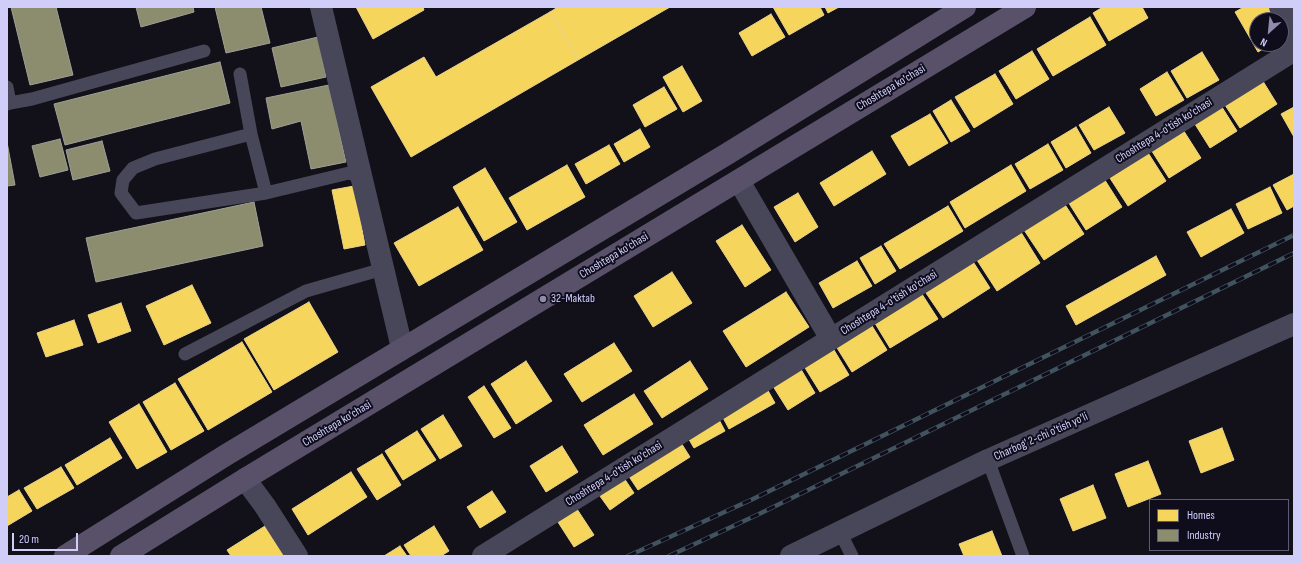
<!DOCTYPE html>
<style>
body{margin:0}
#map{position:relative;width:1301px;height:563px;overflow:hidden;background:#121018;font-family:"Sofia Sans Condensed",sans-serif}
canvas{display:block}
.frame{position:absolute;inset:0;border:8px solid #d0cef9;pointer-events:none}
.legend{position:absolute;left:1149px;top:499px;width:140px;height:52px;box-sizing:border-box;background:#0f0d1c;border:1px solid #5c5a74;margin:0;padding:5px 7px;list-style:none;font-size:12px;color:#d0cef9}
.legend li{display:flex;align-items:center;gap:8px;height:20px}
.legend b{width:20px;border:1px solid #5c5a74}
.north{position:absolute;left:1249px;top:12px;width:40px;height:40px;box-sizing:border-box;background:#0f0d1c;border:1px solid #5c5a74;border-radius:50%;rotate:207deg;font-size:11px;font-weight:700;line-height:16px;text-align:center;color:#d0cef9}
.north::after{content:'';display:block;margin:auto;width:14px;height:18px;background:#8e8caa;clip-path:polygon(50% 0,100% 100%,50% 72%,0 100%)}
.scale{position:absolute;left:12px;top:533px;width:66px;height:18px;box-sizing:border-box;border:2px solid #d0cef9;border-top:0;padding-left:5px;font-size:12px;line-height:14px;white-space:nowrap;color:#d0cef9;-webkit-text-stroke:3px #0f0d1c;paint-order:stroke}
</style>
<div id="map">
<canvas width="1301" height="563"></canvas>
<div class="frame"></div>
<ul class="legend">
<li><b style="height:11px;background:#f6d55c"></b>Homes</li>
<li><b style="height:11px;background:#8c8c6e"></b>Industry</li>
</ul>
<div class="north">N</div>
<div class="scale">20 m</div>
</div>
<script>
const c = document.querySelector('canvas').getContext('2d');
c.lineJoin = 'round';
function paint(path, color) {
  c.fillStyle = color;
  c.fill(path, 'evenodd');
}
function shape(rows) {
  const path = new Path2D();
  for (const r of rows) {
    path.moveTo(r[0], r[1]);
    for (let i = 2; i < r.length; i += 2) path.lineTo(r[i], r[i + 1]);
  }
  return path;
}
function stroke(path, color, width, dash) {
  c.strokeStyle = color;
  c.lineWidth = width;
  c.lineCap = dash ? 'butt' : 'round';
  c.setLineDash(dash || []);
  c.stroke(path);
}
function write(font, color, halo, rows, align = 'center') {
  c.font = font + ' "Sofia Sans Condensed",sans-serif';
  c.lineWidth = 4;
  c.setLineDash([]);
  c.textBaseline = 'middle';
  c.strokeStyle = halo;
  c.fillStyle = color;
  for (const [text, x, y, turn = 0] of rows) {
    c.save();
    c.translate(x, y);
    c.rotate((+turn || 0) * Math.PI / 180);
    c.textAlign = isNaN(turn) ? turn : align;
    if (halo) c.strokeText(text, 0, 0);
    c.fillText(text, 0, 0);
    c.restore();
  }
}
const homes = shape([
 [356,7,423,7,424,10,373,39,356,7],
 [558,7,670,7,578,60,550,12,558,7],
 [773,7,820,7,824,15,789,35,773,7],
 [825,7,839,7,828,13,825,7],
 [1103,7,1142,7,1148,18,1109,41,1093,13,1103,7],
 [1244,7,1273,7,1281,20,1257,20,1257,44,1271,44,1258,52,1235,12,1244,7],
 [550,12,578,60,411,157,371,87,424,57,436,77,550,12],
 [771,14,785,37,752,56,739,33,771,14],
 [1090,17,1106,45,1053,76,1037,49,1090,17],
 [1281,21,1289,33,1281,38,1281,21],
 [1032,51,1049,79,1016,99,999,71,1032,51],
 [1202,52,1219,80,1187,98,1171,71,1202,52],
 [682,66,702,101,683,112,663,77,682,66],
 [1167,72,1184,100,1156,116,1140,89,1167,72],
 [995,74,1013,104,974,128,955,97,995,74],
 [1261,78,1277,104,1240,128,1223,102,1261,78],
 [664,87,677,109,645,127,633,105,664,87],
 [951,100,970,131,951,142,933,111,951,100],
 [1220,104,1237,131,1210,148,1193,121,1220,104],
 [1109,107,1125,133,1094,150,1079,125,1109,107],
 [1294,107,1294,137,1281,114,1294,107],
 [930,114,948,143,909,166,891,136,930,114],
 [1180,125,1201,158,1169,178,1148,145,1180,125],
 [1076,127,1091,153,1066,168,1051,142,1076,127],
 [640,129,650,147,624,162,614,144,640,129],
 [1048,144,1063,170,1030,189,1015,164,1048,144],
 [609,145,620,164,586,184,575,164,609,145],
 [1145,148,1166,181,1128,206,1106,172,1145,148],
 [872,151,886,174,834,206,820,183,872,151],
 [567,165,585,197,527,230,509,198,567,165],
 [1011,165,1026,191,965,228,950,202,1011,165],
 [485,168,517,222,484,241,453,187,485,168],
 [1101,174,1122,207,1086,230,1065,197,1101,174],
 [1294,174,1294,206,1287,210,1273,185,1294,174],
 [354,186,365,245,344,249,332,190,354,186],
 [1270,187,1282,213,1248,229,1236,204,1270,187],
 [798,193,818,227,795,242,774,207,798,193],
 [1062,200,1084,234,1044,260,1022,227,1062,200],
 [948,206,963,231,900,269,884,244,948,206],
 [458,207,483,250,419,286,394,243,458,207],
 [1231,209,1244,233,1201,257,1187,232,1231,209],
 [742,225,771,270,745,287,716,241,742,225],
 [1019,229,1040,263,997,291,975,257,1019,229],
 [881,246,896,271,875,284,860,258,881,246],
 [1156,256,1166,275,1076,325,1066,306,1156,256],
 [972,260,990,288,943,318,924,290,972,260],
 [857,261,872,286,833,308,819,283,857,261],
 [672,272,692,303,653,327,634,296,672,272],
 [192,285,211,323,164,345,146,306,192,285],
 [920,291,938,319,890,348,873,320,920,291],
 [786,292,809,327,746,367,723,331,786,292],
 [309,302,338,352,274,390,244,339,309,302],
 [121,303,131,331,98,343,88,315,121,303],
 [74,320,83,345,46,357,37,333,74,320],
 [869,321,887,350,852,372,834,343,869,321],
 [242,342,272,392,208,430,178,379,242,342],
 [614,343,632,371,582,402,564,374,614,343],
 [831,345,849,375,820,392,802,363,831,345],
 [526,361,552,401,516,424,491,384,526,361],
 [690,361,708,389,662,418,644,391,690,361],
 [799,366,815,393,788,410,771,383,799,366],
 [175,383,204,431,171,450,143,402,175,383],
 [484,386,511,428,494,438,468,397,484,386],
 [766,387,775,403,729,429,720,412,766,387],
 [634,394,653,424,603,455,584,425,634,394],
 [139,404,167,452,137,469,109,422,139,404],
 [716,414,725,431,694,448,684,431,716,414],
 [443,415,462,446,440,459,421,429,443,415],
 [1222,428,1234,460,1201,473,1189,441,1222,428],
 [417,431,436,460,403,480,385,451,417,431],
 [110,438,122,458,77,485,65,465,110,438],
 [678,438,690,457,638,490,626,472,678,438],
 [562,446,578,472,546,492,530,466,562,446],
 [382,454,401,485,377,500,357,469,382,454],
 [1148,461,1161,494,1128,507,1115,474,1148,461],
 [61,467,74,488,37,509,24,488,61,467],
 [351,472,367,497,308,535,292,509,351,472],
 [622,475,634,493,610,510,597,492,622,475],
 [1093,485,1106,518,1073,531,1060,499,1093,485],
 [19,490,32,511,7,526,7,497,19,490],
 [492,491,506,512,480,528,467,507,492,491],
 [575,506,594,535,574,547,556,519,575,506],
 [265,526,284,556,231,556,227,550,265,526],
 [434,526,449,551,441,556,411,556,404,545,434,526],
 [992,531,1002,556,964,556,959,544,992,531],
 [400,546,407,556,384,556,400,546]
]);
const industry = shape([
 [11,7,56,7,73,75,30,85,11,7],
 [136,7,193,7,194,12,141,27,136,7],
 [215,7,261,7,270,43,226,53,215,7],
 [318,37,326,77,281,87,272,48,318,37],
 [220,62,230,103,65,145,54,104,220,62],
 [329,85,346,162,311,169,301,121,272,129,266,98,329,85],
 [60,139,68,170,40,177,32,146,60,139],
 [102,141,110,171,73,180,66,150,102,141],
 [7,142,15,185,7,186,7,142],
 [254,202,263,246,96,282,86,238,254,202]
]);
const lane = shape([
 [240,74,251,134],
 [7,87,10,103,7,104],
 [10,103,32,99,204,51],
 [266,193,251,134,155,159,133,168,123,180,121,193,136,213,266,193,349,173,362,178],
 [185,354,306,291,383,269],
 [988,460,1023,556],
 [840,532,852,556]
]);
const street = shape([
 [321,7,402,348],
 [1280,7,1294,29],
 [739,181,831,339],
 [245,479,265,506,297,556],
 [483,556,1290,53,1294,48],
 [791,556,988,460,1294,324]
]);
const primary = shape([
 [65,556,226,455,727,154,965,7],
 [121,556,245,479,1025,7]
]);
const rail = shape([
 [628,556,753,499,1294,235],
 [669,556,759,514,1294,253]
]);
const markers = [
 [543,299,4,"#8e8caa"]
];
const streetNames = [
 ["Choshtepa ko'chasi",891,88,-31],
 ["Choshtepa 4-o'tish ko'chasi",1164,131,-32],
 ["Choshtepa ko'chasi",614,256,-31],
 ["Choshtepa 4-o'tish ko'chasi",889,303,-32],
 ["Choshtepa ko'chasi",337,424,-31],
 ["Charbog' 2-chi o'tish yo'li",1041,437,-24],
 ["Choshtepa 4-o'tish ko'chasi",614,474,-32]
];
const poiNames = [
 ["32-Maktab",551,299]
];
paint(homes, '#f6d55c');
stroke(homes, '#ebd38b', 1);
paint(industry, '#8c8c6e');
stroke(industry, '#a0a098', 1);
stroke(lane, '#474759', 13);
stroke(street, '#474759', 22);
stroke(primary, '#59516a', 22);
stroke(rail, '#41535f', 4.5);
stroke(rail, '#0f0d1c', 3, [9]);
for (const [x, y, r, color] of markers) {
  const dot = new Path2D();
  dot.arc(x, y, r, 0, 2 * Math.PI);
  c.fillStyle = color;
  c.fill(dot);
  stroke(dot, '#0f0d1c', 1.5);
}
write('12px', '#d0cef9', '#0f0d1c', streetNames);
write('12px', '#d0cef9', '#0f0d1c', poiNames, 'left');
</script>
